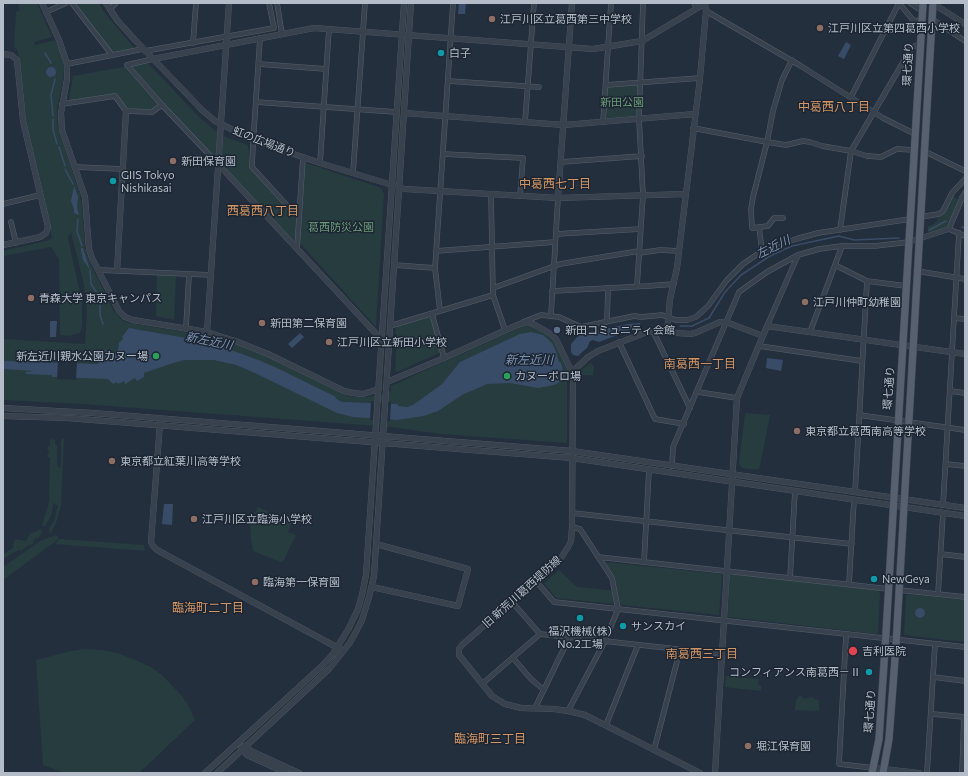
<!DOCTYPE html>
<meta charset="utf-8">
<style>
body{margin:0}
#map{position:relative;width:968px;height:776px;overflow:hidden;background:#242f3e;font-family:Commissioner,sans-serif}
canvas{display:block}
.frame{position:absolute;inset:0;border:4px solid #b4bcc9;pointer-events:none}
</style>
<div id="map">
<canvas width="968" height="776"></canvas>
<div class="frame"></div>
</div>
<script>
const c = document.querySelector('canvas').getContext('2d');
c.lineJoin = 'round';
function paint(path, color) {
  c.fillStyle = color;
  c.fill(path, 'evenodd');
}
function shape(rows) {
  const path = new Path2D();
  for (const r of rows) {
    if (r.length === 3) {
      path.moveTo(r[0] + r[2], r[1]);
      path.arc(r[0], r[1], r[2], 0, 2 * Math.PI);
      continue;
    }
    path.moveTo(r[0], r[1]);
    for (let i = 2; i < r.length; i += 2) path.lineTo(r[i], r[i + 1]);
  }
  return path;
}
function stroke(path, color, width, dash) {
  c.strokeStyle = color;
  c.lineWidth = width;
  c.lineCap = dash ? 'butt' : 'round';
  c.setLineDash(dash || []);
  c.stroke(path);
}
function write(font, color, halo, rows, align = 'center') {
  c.font = font + ' Commissioner,"Noto Sans JP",sans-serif';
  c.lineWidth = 3;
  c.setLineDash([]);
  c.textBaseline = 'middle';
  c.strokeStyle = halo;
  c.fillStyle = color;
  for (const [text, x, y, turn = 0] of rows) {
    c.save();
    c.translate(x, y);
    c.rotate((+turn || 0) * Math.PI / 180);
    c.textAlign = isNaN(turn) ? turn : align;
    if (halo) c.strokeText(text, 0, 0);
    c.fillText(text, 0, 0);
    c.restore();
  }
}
const green = shape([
 [18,3,37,3,52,37,34,42,35,45,55,40,62,54,64,68,63,80,57,109,57,125,80,194,82,207,85,248,88,258,113,310,122,320,130,323,207,336,238,345,266,356,343,394,352,397,367,397,391,391,391,386,519,328,529,326,535,327,555,340,564,359,569,375,567,379,567,443,441,434,391,427,83,404,3,400,3,339,85,344,87,313,84,285,71,232,68,238,82,302,82,326,80,333,69,336,60,335,59,259,51,247,3,256,3,251,50,240,52,238,26,125,19,59,17,49,14,47,16,12,20,10],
 [74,3,99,3,104,12,135,49,112,55],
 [146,63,149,64,198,116,217,132,228,138,248,145,251,168,297,219,296,242,294,242,161,103,152,110,125,108,116,94,70,101,69,100,73,76],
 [638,85,636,117,606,119,608,87],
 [306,163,381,188,384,194,376,327,299,242,304,164],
 [951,197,953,197,958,199,948,227,928,234,928,226,932,225,938,220,937,218,941,217],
 [157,274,176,276,174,320,156,316],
 [429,317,431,318,440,351,439,353,397,372,395,371,397,334,395,334,396,328,398,326],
 [591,363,594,367,593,375,582,375,581,370],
 [745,413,770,415,759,470,742,468,739,464],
 [63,438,64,439,61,505,56,523,50,535,49,529,54,521,58,505,56,505,53,503,52,514,47,523,45,526,42,526,49,502,50,458,47,456,49,452,47,447,50,446,50,439,55,440,55,443,57,446,57,466,61,468,61,440],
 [258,507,292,522,288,532,296,535,284,560,281,562,253,551,251,540,250,520],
 [41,529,42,532,39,538,34,539,33,544,27,546,21,551,20,550,12,553,3,560,3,555,14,547,13,545,15,539,26,541,30,534],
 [57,535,58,539,52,544,3,580,3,567,42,540],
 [59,539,144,545,145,551,55,544],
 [605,562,722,574,719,615,556,598,544,583,559,570,577,587,617,591,614,577],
 [733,574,878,590,880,593,878,632,877,634,728,617,729,577],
 [909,594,965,600,965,642,904,635,906,596],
 [85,649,101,650,117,653,138,661,151,667,162,675,181,695,189,706,195,720,139,773,65,773,43,765,36,660,71,651],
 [726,676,759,679,758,685,761,686,761,691,725,687],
 [800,695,804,699,809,698,812,697,819,701,819,711,795,710,796,700]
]);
const water = shape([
 [459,3,466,3,465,14,458,14],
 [846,42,851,45,844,59,838,56],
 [51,72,5],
 [74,186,78,197,77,207,79,215,74,213,74,209,71,201],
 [81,248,83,248,90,270,83,260,81,251],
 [50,321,57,321,56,337,50,337],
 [640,323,641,326,599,342,593,340,590,341,587,348,578,356,573,355,571,352,571,344,579,335,578,334,583,334,627,324],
 [129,328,203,341,223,347,261,361,279,369,336,397,335,398,342,402,398,404,398,406,407,407,413,405,442,384,460,362,520,334,531,332,543,335,552,343,556,351,559,362,561,363,565,379,554,385,538,388,510,383,487,384,462,395,438,411,424,416,397,420,353,417,337,413,257,374,236,365,214,360,184,360,173,363,144,373,144,377,137,381,135,378,125,384,124,381,118,384,117,382,113,384,108,379,52,377,52,375,26,374,26,372,34,371,3,369,3,361,97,364,99,363,97,359,101,354,101,352,105,350,112,353,118,350,119,343,123,339,122,337],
 [300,333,304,337,292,348,288,344],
 [767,358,783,360,781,371,766,368],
 [164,504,173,504,172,525,162,524],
 [920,613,5]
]);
const pier = shape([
 [58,361,77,361,76,380,57,379],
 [371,401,391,402,390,421,370,420]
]);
const stream = shape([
 [45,53,51,63],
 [53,116,51,95,55,79],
 [53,119,53,130,57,144],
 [59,147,65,166],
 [65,169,73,184],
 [78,219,77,231,82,246],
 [962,227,965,228],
 [929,230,946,221],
 [90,270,91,284,97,293,100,299,100,315,103,324],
 [680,326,692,326,709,318,725,292,741,275,770,256,792,246,839,236,854,240,899,238]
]);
const minor = shape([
 [72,3,112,55],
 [277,3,282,34],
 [694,3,697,8],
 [899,3,913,20,922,22],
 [910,3,922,11],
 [110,9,116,3],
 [706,11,801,66,883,118,915,134],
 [46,12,66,3],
 [932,19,965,41],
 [260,38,253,144,252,167,294,213,299,216],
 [193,43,196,3],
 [145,51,274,28,269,3],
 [153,59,127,65,162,105,219,165],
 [67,64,143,49],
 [259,64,326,69],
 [448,81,539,87],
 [606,85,700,78],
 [851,97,899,3],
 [256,102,396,112],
 [62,104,115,96,126,111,152,112,162,105],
 [525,122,534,3],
 [603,122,611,3],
 [693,128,767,142,786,145,803,141,810,142,822,146,851,151,867,156,881,157,897,149,914,150],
 [924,151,965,171],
 [443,154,523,158,520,196],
 [561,162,642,156],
 [320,163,329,29],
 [75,167,123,169],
 [353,173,365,3],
 [491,194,493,295,505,330],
 [3,204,40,195],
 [920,217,939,214,943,211,952,193,965,179],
 [783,218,774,218,768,226,752,228,751,209,753,197,767,142,773,111,782,80,792,60],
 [11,222,16,243],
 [759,227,762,251],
 [949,229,965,236],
 [840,230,851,151,912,47,920,44],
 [556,234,641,229],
 [297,249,303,157],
 [436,251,555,242],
 [639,253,660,250,679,251],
 [394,265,435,268],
 [835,265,867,281,906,286],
 [99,270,211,275],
 [917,271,965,279],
 [637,286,643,195,639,119,643,3],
 [493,288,560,264,639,251],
 [552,291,648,286,674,284],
 [440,311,435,268,453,3],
 [432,314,444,358],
 [551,315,558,198],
 [954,318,965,319],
 [523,322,541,315,559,317,581,327,634,316,641,317,662,315,676,320,687,320,696,317,708,306,727,280,743,264,762,251,796,239,818,233,910,219],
 [607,322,608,288],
 [390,326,493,295],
 [767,326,798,255],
 [186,328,189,275],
 [653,331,690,408],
 [810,332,842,246],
 [619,342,655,419,684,424],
 [759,346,862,361],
 [950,391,965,393],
 [698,392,737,398],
 [859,415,965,430],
 [946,464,965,466],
 [672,466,673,447,739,292,767,272,798,255,819,249,842,246,875,246,909,242,949,229,962,198,965,193],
 [855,492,867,281],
 [943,505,959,233],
 [572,513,852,544],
 [941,554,965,557],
 [598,557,889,589],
 [644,562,649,470],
 [790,578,795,491],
 [536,581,554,602,965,647],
 [849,584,854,500],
 [899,590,965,597],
 [938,594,943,513],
 [512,602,540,634,722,654],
 [846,635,839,764,874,768],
 [513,658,531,679,544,690],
 [933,677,965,681],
 [482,684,540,634],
 [535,708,569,638],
 [568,711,605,641,618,609,612,578,580,529,572,527],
 [932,714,965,717],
 [606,725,638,645],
 [654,750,680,650],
 [927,773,935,644],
 [962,773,964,717]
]);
const tertiary = shape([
 [42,3,59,40,67,64,67,79,61,113,62,130,85,197,89,249,92,258,119,311,125,317,133,320,207,332,238,342,268,354,344,391,353,393,363,394,379,389],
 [106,3,117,20,135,40,203,111,215,121,253,140,320,163,405,189,558,198,685,194],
 [932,3,965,24],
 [3,54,11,55,17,60,23,121,48,227,46,233,40,237,3,245],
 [153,59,314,28,593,49,642,41,706,3],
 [404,113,564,125,695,114],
 [219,165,382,340],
 [558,198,572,3],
 [962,198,965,199],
 [117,271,126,111],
 [207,332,229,3],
 [667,332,670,299,677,268,700,78,706,11,705,4],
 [572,372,588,357,598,351,647,332,653,331,690,334,695,333,720,322,726,322,763,336],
 [387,382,444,358,517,325,528,322,535,325,551,334,556,339,572,372,573,378,572,527,571,541,568,547,561,558,462,645,459,649,459,655,492,696,505,704,521,708,554,709,568,711,585,715,700,773],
 [3,408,93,413,572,451,965,508],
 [3,416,67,418,572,458,965,516],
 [160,423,151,542,153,546,157,550,340,649],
 [372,587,458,606,468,569,376,544],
 [244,746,251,751,299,773],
 [241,748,247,755,286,773],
 [874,768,919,773],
 [205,773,322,666,333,654,349,628,358,609,362,595,366,575,404,3],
 [217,773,329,669,349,644,356,632,362,620,369,597,374,576,411,3],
 [715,773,737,398,767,326,965,354]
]);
const primary = shape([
 [872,773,879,739,886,633,923,3],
 [883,773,889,739,896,645,933,3]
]);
const markers = [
 [492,19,4,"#8d6e63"],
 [820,28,4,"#8d6e63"],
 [441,53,4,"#0f9aa8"],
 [173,161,4,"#8d6e63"],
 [113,181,4,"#0f9aa8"],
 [31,298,4,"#8d6e63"],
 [805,302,4,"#8d6e63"],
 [262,323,4,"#8d6e63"],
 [557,330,4,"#5c6f8a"],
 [329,342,4,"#8d6e63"],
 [156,356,4,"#2e9e5b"],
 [507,376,4,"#2e9e5b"],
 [797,431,4,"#8d6e63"],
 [112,461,4,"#8d6e63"],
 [194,519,4,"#8d6e63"],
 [874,579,4,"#0f9aa8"],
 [255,582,4,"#8d6e63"],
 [580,618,4,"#0f9aa8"],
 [623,626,4,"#0f9aa8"],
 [853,651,5,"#e0444e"],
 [869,672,4,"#0f9aa8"],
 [748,746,4,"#8d6e63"]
];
const poiNames = [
 ["江戸川区立葛西第三中学校",500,19],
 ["江戸川区立第四葛西小学校",828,28],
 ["白子",449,53],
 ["新田保育園",181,161],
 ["GIIS Tokyo",121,175],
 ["Nishikasai",121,188],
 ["青森大学 東京キャンパス",39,298],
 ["江戸川仲町幼稚園",813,302],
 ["新田第二保育園",270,323],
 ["新田コミュニティ会館",565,330],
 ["江戸川区立新田小学校",337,342],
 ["新左近川親水公園カヌー場",148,356,"right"],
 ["カヌーポロ場",515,376],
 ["東京都立葛西南高等学校",805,431],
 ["東京都立紅葉川高等学校",120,461],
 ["江戸川区立臨海小学校",202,519],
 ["NewGeya",882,579],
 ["臨海第一保育園",263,582],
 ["サンスカイ",631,626],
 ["福沢機械(株)",580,631,"center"],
 ["No.2工場",580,644,"center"],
 ["吉利医院",862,651],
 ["コンフィアンス南葛西－Ⅱ",861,672,"right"],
 ["堀江保育園",756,746]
];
const streetNames = [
 ["環七通り",908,64,-87],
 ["虹の広場通り",264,142,21],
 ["環七通り",889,388,-86],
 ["旧 新荒川葛西堤防線",522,592,-42],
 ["環七通り",870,711,-86]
];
const parkNames = [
 ["新田公園",622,102],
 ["葛西防災公園",341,227]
];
const neighbourhoodNames = [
 ["中葛西八丁目",834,107],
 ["中葛西七丁目",555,184],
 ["西葛西八丁目",263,211],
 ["南葛西一丁目",700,364],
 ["臨海町二丁目",208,608],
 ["南葛西三丁目",702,654],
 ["臨海町三丁目",490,739]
];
const waterNames = [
 ["左近川",773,247,-26],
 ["新左近川",209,341,11],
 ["新左近川",529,360]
];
paint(green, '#263c3f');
paint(water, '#394c67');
paint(pier, '#242f3e');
stroke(stream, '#394c67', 1.5);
stroke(minor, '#565f6c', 5.5);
stroke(tertiary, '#565f6c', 6);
stroke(primary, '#414a57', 8);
stroke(minor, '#38414e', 4.5);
stroke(tertiary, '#38414e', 5.5);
stroke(primary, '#56606e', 7);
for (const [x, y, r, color] of markers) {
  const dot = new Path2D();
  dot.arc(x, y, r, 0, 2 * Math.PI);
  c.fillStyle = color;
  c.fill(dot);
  stroke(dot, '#1d2633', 1.5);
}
write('11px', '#b4bcc9', '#1d2633', poiNames, 'left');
write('11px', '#b4bcc9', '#1d2633', streetNames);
write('11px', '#6b9a76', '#1d2633', parkNames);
write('12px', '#d59563', '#1d2633', neighbourhoodNames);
write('italic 12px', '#7c92b1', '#1d2633', waterNames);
</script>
